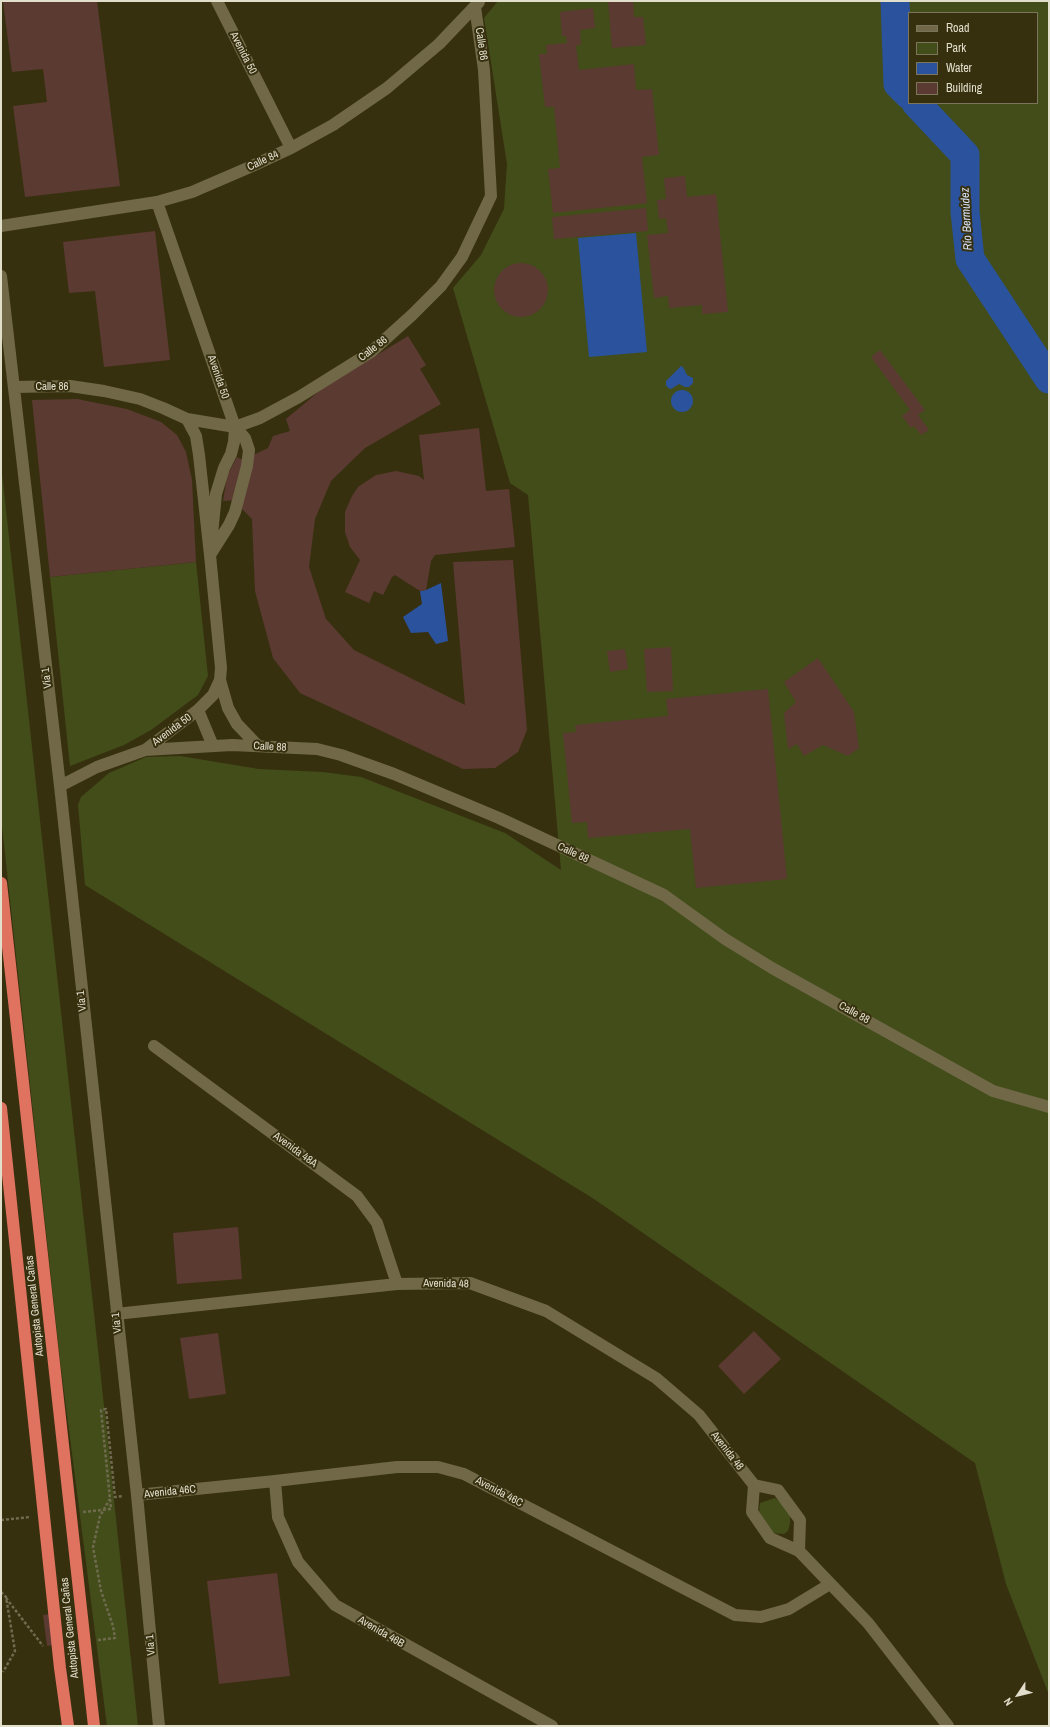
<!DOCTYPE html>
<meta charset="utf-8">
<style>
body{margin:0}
#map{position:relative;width:1050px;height:1727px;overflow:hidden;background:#37300f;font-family:"Archivo Narrow",sans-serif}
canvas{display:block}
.frame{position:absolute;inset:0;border:2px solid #e2decc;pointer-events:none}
.legend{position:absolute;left:908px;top:12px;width:130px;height:92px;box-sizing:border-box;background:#37300f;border:1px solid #7b765b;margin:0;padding:5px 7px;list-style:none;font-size:12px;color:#e2decc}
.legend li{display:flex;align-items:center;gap:8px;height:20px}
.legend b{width:20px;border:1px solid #7b765b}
.north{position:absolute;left:998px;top:1675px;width:40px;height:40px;-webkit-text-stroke:3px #37300f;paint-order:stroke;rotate:235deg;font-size:11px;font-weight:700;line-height:16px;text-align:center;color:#e2decc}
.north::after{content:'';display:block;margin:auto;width:14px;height:18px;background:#e2decc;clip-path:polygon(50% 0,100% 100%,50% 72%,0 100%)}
</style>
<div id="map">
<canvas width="1050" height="1727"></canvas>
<div class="frame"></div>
<ul class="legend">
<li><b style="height:5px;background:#706847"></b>Road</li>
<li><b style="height:11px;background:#424d19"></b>Park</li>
<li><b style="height:11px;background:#2b539d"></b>Water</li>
<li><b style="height:11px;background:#5b3a31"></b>Building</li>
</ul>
<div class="north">N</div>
</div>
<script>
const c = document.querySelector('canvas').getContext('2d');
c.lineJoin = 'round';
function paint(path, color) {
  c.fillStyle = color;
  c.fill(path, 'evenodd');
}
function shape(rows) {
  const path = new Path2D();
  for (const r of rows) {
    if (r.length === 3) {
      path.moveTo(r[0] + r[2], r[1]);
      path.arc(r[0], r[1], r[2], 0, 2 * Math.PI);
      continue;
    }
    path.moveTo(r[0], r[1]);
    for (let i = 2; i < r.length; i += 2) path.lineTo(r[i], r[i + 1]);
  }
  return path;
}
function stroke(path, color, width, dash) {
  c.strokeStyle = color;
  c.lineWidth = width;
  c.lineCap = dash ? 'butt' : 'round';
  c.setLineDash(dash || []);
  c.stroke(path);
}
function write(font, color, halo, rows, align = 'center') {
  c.font = font + ' "Archivo Narrow",sans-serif';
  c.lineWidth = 4;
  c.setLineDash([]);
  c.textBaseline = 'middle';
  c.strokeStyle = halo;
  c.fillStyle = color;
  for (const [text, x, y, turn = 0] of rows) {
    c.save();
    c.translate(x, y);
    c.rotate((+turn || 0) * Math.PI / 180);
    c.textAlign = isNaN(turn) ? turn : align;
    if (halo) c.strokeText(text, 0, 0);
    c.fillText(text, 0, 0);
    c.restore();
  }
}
const green = shape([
 [498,1,1049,1,1049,1695,1006,1584,975,1463,594,1199,85,885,78,805,81,797,109,773,146,757,180,756,259,769,323,772,361,777,505,833,561,870,528,495,510,483,453,288,481,255,504,209,507,164,484,18],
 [909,13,1037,13,1037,103,909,103],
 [1,464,99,1359,138,1726,107,1726,60,1360,1,817],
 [196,562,208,676,198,695,151,730,124,745,70,766,50,577],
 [775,1498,780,1502,790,1516,790,1523,788,1531,784,1534,771,1533,759,1512,760,1503]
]);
const water = shape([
 [636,233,647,352,589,357,578,238],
 [681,366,683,367,687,375,693,378,693,383,689,387,685,387,679,384,671,389,668,388,666,385,666,381],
 [682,401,11],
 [441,583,448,641,436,644,428,632,411,633,403,617,422,604,420,591,426,590]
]);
const river = shape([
 [895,1,898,84,909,95],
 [916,103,965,155,965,212,970,259,1049,379]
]);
const building = shape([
 [3,1,97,1,120,186,25,197,13,106,47,102,43,69,12,72],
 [608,1,633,1,634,17,643,17,646,45,612,48],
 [593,8,595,28,580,30,581,45,576,45,579,70,634,64,636,90,652,89,659,155,642,157,647,203,553,213,548,169,560,168,554,107,545,107,539,54,547,54,546,45,567,43,566,36,562,36,560,12],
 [685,176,687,197,716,194,728,312,702,314,702,305,669,308,668,296,654,298,647,235,668,233,666,218,659,219,657,200,666,199,664,178],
 [646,208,648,231,554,239,552,217],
 [155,231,170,360,104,367,95,291,69,293,63,242],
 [521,290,27],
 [408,336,426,365,420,369,441,404,365,448,331,481,315,519,309,567,326,619,354,650,465,705,453,562,513,560,527,730,518,752,495,768,463,769,300,693,273,658,255,591,252,519,238,505,237,500,223,501,227,476,237,457,243,460,268,448,273,436,290,431,286,419,323,388],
 [880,350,925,410,918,415,929,430,921,435,914,426,911,428,902,416,910,410,871,357],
 [77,399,127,409,161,422,177,435,186,452,192,480,196,562,50,577,32,400],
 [479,428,486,491,509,489,515,547,435,555,431,561,426,590,420,591,395,575,392,577,383,595,374,591,369,603,345,592,360,560,350,547,345,532,345,512,352,496,358,487,376,475,396,471,419,476,424,480,419,435],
 [671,647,673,691,647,692,644,649],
 [625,649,628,669,610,672,607,651],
 [818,658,854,712,859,748,848,756,823,745,804,756,797,744,788,749,784,713,796,702,784,682],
 [768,689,787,879,696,888,690,829,588,838,587,822,572,823,563,733,576,732,575,725,668,716,666,699],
 [238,1227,242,1279,177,1284,173,1233],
 [754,1331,781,1359,744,1394,718,1366],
 [218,1333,226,1394,189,1399,180,1338],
 [277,1573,290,1676,219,1684,207,1581],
 [50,1614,54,1645,47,1646,43,1615]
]);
const path = shape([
 [83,1512,111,1509,101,1410,106,1409,115,1497,123,1496],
 [1,1520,30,1517],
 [1,1592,6,1597,15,1651,3,1672],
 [6,1598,43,1646],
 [98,1640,115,1638,113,1626,101,1591,93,1547,100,1516,110,1499]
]);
const minor = shape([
 [217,1,291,148],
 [157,202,235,427,234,442,231,454,224,468,216,494,210,555,199,455,196,436,187,419],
 [1,226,157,202,192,192,250,167,291,148,333,125,387,88,439,44,479,2],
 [1,276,60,786,137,1495,159,1726],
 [14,387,70,386,104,391,140,399,163,408,187,419,235,427,260,418,299,397,371,352,412,315,441,286,462,257,491,196,484,70,475,7],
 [220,680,228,708,237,724,258,746],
 [198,710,213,746],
 [145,750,198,710,213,695,220,680,221,668,210,555,229,525,235,512,247,466,249,450,245,438,235,427],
 [60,786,97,767,145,750,232,745,317,749,341,755,394,774,499,818,664,895,725,939,772,968,993,1091,1049,1107],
 [154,1046,357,1196,377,1223,397,1284],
 [116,1314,397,1284,470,1283,546,1311,656,1378,699,1415,754,1485,778,1490,800,1520,799,1551],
 [275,1481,278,1517,298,1562,335,1605,552,1726],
 [754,1485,752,1512,770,1538,799,1551,868,1623,948,1726],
 [137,1495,275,1481,397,1467,438,1467,464,1474,735,1615,761,1617,789,1609,830,1584]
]);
const highway = shape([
 [1,883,94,1726],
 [1,1108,60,1668,68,1726]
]);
const streetNames = [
 ["Calle 86",481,44,82],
 ["Avenida 50",243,53,63],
 ["Calle 84",263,161,-25],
 ["Calle 86",373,349,-38],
 ["Avenida 50",218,377,71],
 ["Calle 86",52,387],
 ["Vía 1",47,678,-97],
 ["Avenida 50",172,730,-37],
 ["Calle 88",270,747,3],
 ["Calle 88",573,853,25],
 ["Vía 1",82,1001,-96],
 ["Calle 88",854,1013,29],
 ["Avenida 48A",295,1150,36],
 ["Avenida 48",446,1284,1],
 ["Autopista General Cañas",35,1306,-96],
 ["Vía 1",117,1323,-96],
 ["Avenida 48",727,1451,52],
 ["Avenida 46C",170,1492,-6],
 ["Avenida 46C",499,1492,28],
 ["Autopista General Cañas",70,1628,-96],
 ["Avenida 46B",381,1632,30],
 ["Vía 1",151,1645,-95]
];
const waterNames = [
 ["Río Bermúdez",967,219,-93]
];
paint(green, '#424d19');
paint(water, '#2b539d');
stroke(river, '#2b539d', 29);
paint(building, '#5b3a31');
stroke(path, '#706a4e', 2.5, [3, 2]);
stroke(minor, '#706847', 12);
stroke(highway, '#df7360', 12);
write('11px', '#e2decc', '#37300f', streetNames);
write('italic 12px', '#d6e3f8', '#37300f', waterNames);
</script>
